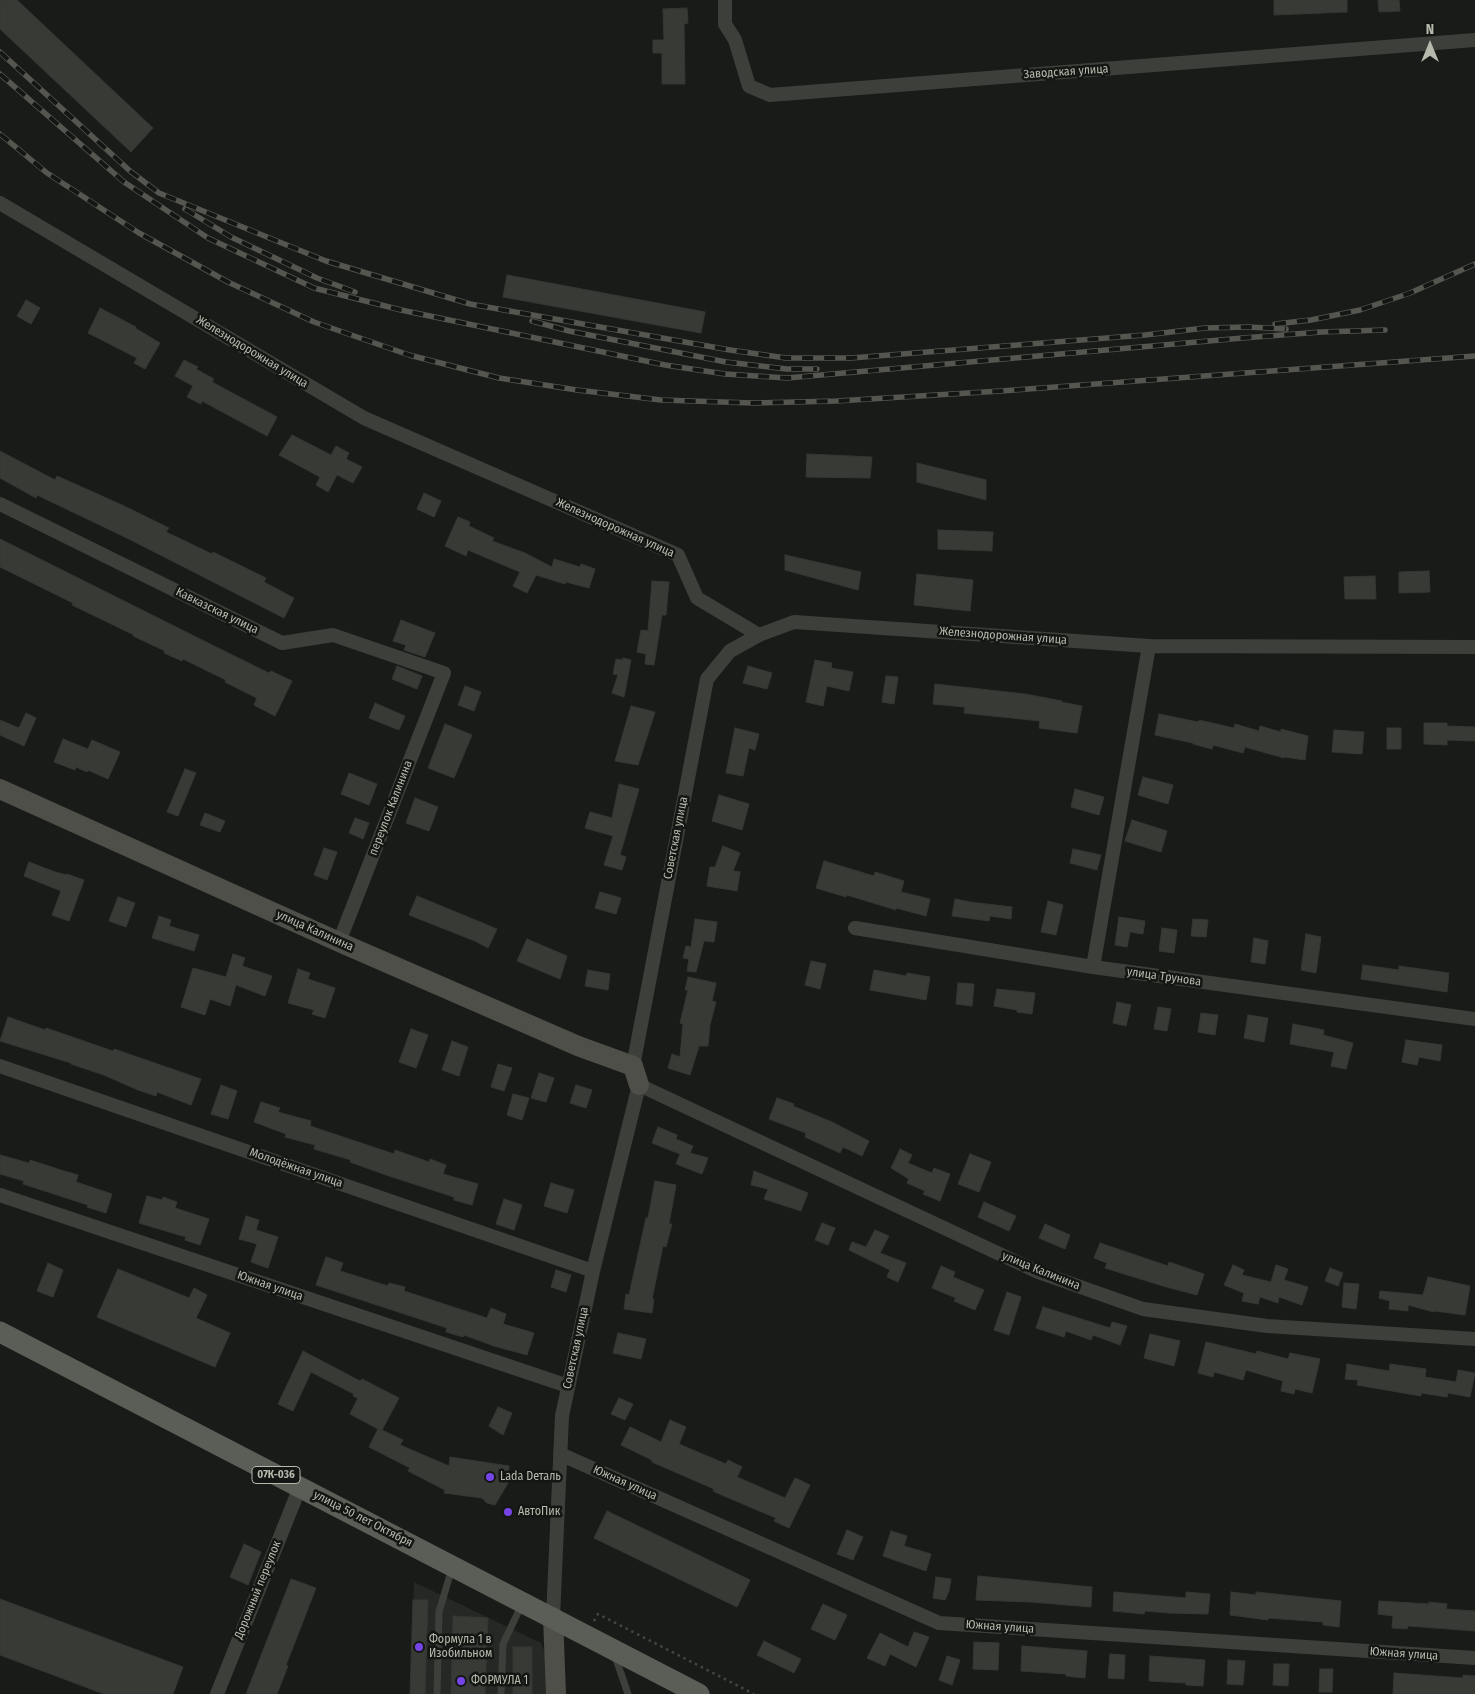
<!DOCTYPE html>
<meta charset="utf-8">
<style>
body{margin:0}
#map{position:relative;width:1475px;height:1694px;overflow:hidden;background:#191b19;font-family:"Fira Sans Condensed",sans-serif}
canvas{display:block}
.north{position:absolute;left:1405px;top:20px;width:50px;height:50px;-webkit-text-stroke:4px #141614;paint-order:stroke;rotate:0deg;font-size:14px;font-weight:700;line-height:20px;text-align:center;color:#b5baac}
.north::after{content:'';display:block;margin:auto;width:18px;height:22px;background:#b5baac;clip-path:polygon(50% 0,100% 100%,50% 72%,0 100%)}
</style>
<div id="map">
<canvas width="1475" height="1694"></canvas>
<div class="north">N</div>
</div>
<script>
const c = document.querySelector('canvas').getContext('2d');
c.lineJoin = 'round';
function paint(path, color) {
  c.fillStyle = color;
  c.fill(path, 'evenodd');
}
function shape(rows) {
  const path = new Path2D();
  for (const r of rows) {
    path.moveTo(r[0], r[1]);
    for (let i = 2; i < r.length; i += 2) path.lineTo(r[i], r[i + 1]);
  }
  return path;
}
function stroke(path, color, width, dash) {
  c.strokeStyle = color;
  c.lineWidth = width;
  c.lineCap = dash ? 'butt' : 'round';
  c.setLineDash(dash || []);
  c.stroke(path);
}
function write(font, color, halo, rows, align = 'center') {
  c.font = font + ' "Fira Sans Condensed",sans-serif';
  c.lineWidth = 5;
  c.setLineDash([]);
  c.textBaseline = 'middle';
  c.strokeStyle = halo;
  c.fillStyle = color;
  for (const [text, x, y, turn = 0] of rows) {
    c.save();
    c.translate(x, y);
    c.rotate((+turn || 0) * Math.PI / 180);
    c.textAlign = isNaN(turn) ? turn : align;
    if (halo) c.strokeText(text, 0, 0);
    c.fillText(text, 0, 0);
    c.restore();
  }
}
const built = shape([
 [414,1582,541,1643,545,1653,547,1694,410,1694]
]);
const building = shape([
 [0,0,17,0,153,128,131,152,0,29,0,0],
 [1274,0,1347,0,1347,12,1274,15,1274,0],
 [1378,0,1399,0,1400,11,1379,12,1378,0],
 [687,8,688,23,684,24,685,84,662,84,662,53,653,53,653,40,664,40,663,9,687,8],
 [507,275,705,312,701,333,503,297,507,275],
 [26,300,40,308,31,324,17,316,26,300],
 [100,308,136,327,135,328,160,343,145,369,134,363,137,358,88,333,100,308],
 [184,360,198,367,196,369,214,379,212,382,277,417,267,436,202,401,201,404,187,397,193,386,175,376,184,360],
 [292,435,331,455,336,446,349,453,346,459,362,467,353,483,337,475,328,492,316,485,320,477,279,455,292,435],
 [0,451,55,480,57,476,122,505,169,528,166,532,212,554,213,552,266,578,264,582,294,598,284,618,127,538,37,495,36,498,0,478,0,451],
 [807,454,872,457,870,478,806,477,807,454],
 [917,463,986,480,986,500,917,482,917,463],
 [424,493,441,501,434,517,417,509,424,493],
 [458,517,470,522,469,526,494,538,492,541,525,553,552,567,554,559,580,567,581,564,595,569,589,588,566,582,565,584,536,575,527,593,513,586,520,572,468,550,466,556,445,546,458,517],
 [938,530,993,532,992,551,938,549,938,530],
 [0,539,208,643,269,673,271,671,292,681,275,716,254,705,257,698,225,682,226,680,183,659,182,661,164,653,165,651,133,636,134,635,72,605,73,603,0,567,0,539],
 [785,555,861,572,858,590,785,570,785,555],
 [1429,571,1430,592,1399,593,1399,572,1429,571],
 [917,574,973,580,970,611,914,605,917,574],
 [1375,576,1376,599,1345,599,1344,577,1375,576],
 [652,581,669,582,666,615,662,615,654,665,645,664,646,654,637,652,641,630,648,631,652,581],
 [401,620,435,633,425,657,404,650,406,645,393,641,401,620],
 [623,658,631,660,624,697,612,693,618,675,613,674,616,659,623,660,623,658],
 [815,660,832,663,831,668,853,672,849,691,827,686,823,706,806,702,815,660],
 [397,666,422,676,417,689,392,679,397,666],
 [748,666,772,673,767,689,743,683,748,666],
 [886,676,898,677,894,704,882,702,886,676],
 [935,684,1025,694,1062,701,1061,702,1082,706,1077,733,1039,728,1040,721,964,713,965,707,933,704,935,684],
 [465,686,481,692,474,711,458,705,465,686],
 [375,703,405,716,399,730,369,718,375,703],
 [631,706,655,712,638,765,615,761,631,706],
 [26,713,36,718,24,746,0,735,0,720,19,728,26,713],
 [1159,714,1198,722,1199,720,1234,728,1235,724,1259,731,1260,726,1281,732,1281,729,1308,736,1305,760,1284,757,1284,758,1245,747,1243,753,1213,745,1212,749,1193,744,1193,743,1155,735,1159,714],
 [1424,723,1447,723,1447,726,1475,727,1475,741,1447,740,1447,745,1424,744,1424,723],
 [445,724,472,735,454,778,428,768,445,724],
 [735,728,759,734,755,750,749,748,743,776,726,773,735,728],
 [1387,728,1401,728,1401,749,1387,749,1387,728],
 [1334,730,1364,732,1362,754,1332,752,1334,730],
 [63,739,88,749,92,740,120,752,108,779,88,770,87,772,76,767,75,770,54,762,63,739],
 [185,769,196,773,178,816,167,812,185,769],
 [349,773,377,784,369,805,341,794,349,773],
 [1143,777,1173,785,1168,804,1138,795,1143,777],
 [619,784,639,789,620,855,626,857,622,870,604,865,613,836,585,828,590,812,612,818,619,784],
 [1075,789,1104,797,1099,815,1071,807,1075,789],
 [719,795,749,804,742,830,712,821,719,795],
 [415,798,438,807,429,831,406,823,415,798],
 [205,813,225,821,220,832,200,825,205,813],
 [355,818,369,823,363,839,349,833,355,818],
 [1132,820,1167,831,1161,852,1125,841,1132,820],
 [723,846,740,853,733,871,740,872,737,891,707,886,710,867,715,867,723,846],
 [324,848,337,852,327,880,314,875,324,848],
 [1073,849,1101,855,1097,870,1070,863,1073,849],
 [824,861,874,876,875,872,904,881,901,892,930,899,926,916,896,908,896,910,847,895,846,897,816,888,824,861],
 [29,862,55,872,67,875,67,874,84,880,69,921,52,915,61,891,24,876,29,862],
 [600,892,621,898,616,914,595,908,600,892],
 [417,896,497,929,488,948,475,941,409,915,417,896],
 [118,897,135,903,126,927,109,921,118,897],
 [955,899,970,902,1012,907,1011,919,990,916,989,921,952,916,955,899],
 [1048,901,1063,905,1056,935,1041,932,1048,901],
 [159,916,171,920,169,926,199,935,194,951,152,938,159,916],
 [1119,917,1145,921,1143,934,1130,932,1127,947,1115,945,1119,917],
 [695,919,717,922,714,942,704,941,696,972,687,971,689,959,683,958,686,946,691,947,695,919],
 [1193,919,1208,920,1206,937,1191,936,1193,919],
 [1162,928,1177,930,1174,953,1159,951,1162,928],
 [1306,934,1321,937,1316,973,1301,970,1306,934],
 [1254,938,1268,941,1265,964,1251,962,1254,938],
 [527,939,567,956,560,979,517,961,527,939],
 [233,954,245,958,242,966,272,976,265,996,236,985,230,1006,210,999,205,1015,181,1007,193,968,226,977,233,954],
 [811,961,826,964,820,989,805,985,811,961],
 [1363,965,1399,970,1399,966,1449,973,1447,992,1361,979,1363,965],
 [298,969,310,973,308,979,335,988,325,1018,312,1014,314,1010,288,1003,298,969],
 [588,970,610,974,608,990,585,986,588,970],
 [874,970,906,976,907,973,930,977,926,1000,870,990,874,970],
 [688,977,716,983,712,1001,716,1002,710,1025,708,1046,699,1046,690,1075,668,1068,672,1054,680,1057,683,1024,680,1023,688,990,685,990,688,977],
 [958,983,974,984,972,1006,956,1004,958,983],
 [997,989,1035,993,1032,1014,1017,1012,1017,1010,994,1006,997,989],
 [1117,1002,1131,1005,1126,1026,1113,1023,1117,1002],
 [1158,1007,1171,1009,1167,1031,1154,1029,1158,1007],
 [1201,1013,1218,1015,1215,1035,1198,1032,1201,1013],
 [1248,1015,1268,1018,1264,1042,1244,1038,1248,1015],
 [8,1017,45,1030,46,1028,113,1051,114,1049,201,1079,191,1105,157,1092,156,1096,138,1090,104,1075,71,1064,71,1063,0,1041,8,1017],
 [1293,1024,1324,1030,1323,1035,1353,1043,1346,1069,1331,1066,1334,1052,1290,1044,1293,1024],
 [411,1029,428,1035,416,1068,399,1062,411,1029],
 [1406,1040,1442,1045,1440,1061,1419,1057,1417,1065,1402,1062,1406,1040],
 [452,1041,468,1047,459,1076,442,1070,452,1041],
 [498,1064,512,1068,504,1091,491,1087,498,1064],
 [539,1073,554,1078,546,1102,531,1098,539,1073],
 [221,1085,237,1091,228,1119,211,1114,221,1085],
 [576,1085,592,1090,586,1108,570,1103,576,1085],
 [513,1094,529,1098,522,1120,507,1115,513,1094],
 [777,1098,794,1104,793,1106,832,1122,869,1141,862,1156,843,1147,840,1153,805,1137,806,1133,769,1119,777,1098],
 [261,1102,280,1108,278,1112,311,1121,310,1126,394,1154,395,1150,429,1162,430,1159,446,1165,443,1174,478,1184,472,1205,454,1200,454,1197,386,1175,350,1162,351,1160,314,1149,315,1145,285,1137,286,1134,254,1122,261,1102],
 [658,1127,677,1135,676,1139,693,1146,690,1153,708,1158,702,1174,676,1164,680,1154,652,1143,658,1127],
 [900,1149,912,1155,908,1163,932,1173,934,1168,950,1174,940,1201,923,1194,925,1191,907,1183,909,1179,891,1168,900,1149],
 [970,1154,991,1162,979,1192,958,1184,970,1154],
 [0,1155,29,1163,30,1160,61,1170,78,1175,76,1182,112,1194,106,1213,87,1207,88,1205,23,1184,24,1181,0,1174,0,1155],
 [754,1171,808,1193,801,1211,764,1199,768,1189,751,1185,754,1171],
 [655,1181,676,1185,669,1224,672,1224,666,1247,663,1246,652,1299,654,1299,652,1313,624,1309,626,1294,629,1295,646,1218,648,1218,655,1181],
 [551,1183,574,1190,567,1213,544,1206,551,1183],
 [147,1196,162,1200,163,1197,177,1202,175,1208,209,1219,200,1245,185,1240,186,1237,139,1223,147,1196],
 [504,1199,522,1205,514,1230,496,1224,504,1199],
 [984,1202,1016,1216,1009,1231,978,1217,984,1202],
 [246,1216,259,1220,256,1230,278,1237,268,1268,251,1262,257,1244,239,1239,246,1216],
 [822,1223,835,1228,828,1245,815,1240,822,1223],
 [1045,1224,1070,1235,1065,1249,1039,1238,1045,1224],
 [875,1230,889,1236,880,1253,906,1263,898,1282,887,1277,890,1270,849,1250,852,1242,866,1247,875,1230],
 [1100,1243,1168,1266,1169,1262,1204,1274,1197,1295,1163,1286,1105,1268,1107,1263,1094,1258,1100,1243],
 [326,1257,343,1263,340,1271,388,1286,389,1283,405,1287,404,1291,487,1318,491,1308,506,1314,503,1324,534,1333,527,1355,494,1346,464,1335,463,1337,446,1332,447,1328,316,1285,326,1257],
 [48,1263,63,1270,53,1297,37,1291,48,1263],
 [1233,1265,1244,1270,1242,1275,1271,1282,1276,1265,1288,1269,1284,1280,1308,1287,1302,1305,1279,1297,1278,1303,1260,1297,1258,1304,1242,1301,1244,1293,1224,1285,1233,1265],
 [941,1266,955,1272,953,1277,984,1290,975,1310,954,1301,956,1298,932,1288,941,1266],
 [1330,1268,1343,1273,1338,1286,1325,1281,1330,1268],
 [118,1269,189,1298,194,1288,207,1295,196,1318,230,1333,215,1367,97,1317,118,1269],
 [556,1270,571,1275,566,1292,551,1287,556,1270],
 [1428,1277,1470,1286,1465,1315,1435,1311,1434,1312,1408,1305,1408,1311,1389,1309,1390,1301,1379,1298,1380,1291,1423,1295,1428,1277],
 [1344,1283,1359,1284,1356,1309,1342,1307,1344,1283],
 [1007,1292,1021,1297,1009,1335,994,1330,1007,1292],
 [1043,1307,1110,1328,1112,1322,1127,1326,1120,1345,1093,1335,1091,1340,1066,1331,1064,1337,1036,1328,1043,1307],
 [618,1333,646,1339,641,1359,613,1353,618,1333],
 [1150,1334,1180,1341,1174,1366,1144,1358,1150,1334],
 [1206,1342,1256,1354,1257,1351,1288,1359,1290,1353,1320,1359,1312,1393,1295,1389,1294,1394,1281,1391,1283,1381,1246,1370,1243,1380,1214,1372,1213,1377,1198,1373,1206,1342],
 [303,1351,360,1381,362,1379,399,1398,382,1430,403,1440,400,1445,449,1466,450,1457,509,1466,508,1483,495,1505,487,1503,482,1498,444,1493,445,1490,408,1471,410,1468,369,1447,378,1429,350,1414,358,1398,353,1396,354,1394,311,1372,293,1411,278,1404,303,1351],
 [1347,1364,1389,1371,1390,1364,1426,1369,1425,1377,1456,1382,1458,1370,1475,1373,1470,1397,1448,1393,1447,1397,1421,1393,1421,1396,1357,1385,1358,1380,1345,1379,1347,1364],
 [619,1398,633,1404,625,1420,611,1414,619,1398],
 [498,1407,512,1413,503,1435,489,1426,498,1407],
 [670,1420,686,1427,679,1444,726,1464,728,1460,742,1467,737,1477,785,1498,795,1478,810,1485,789,1528,774,1521,776,1518,724,1496,713,1491,714,1489,652,1462,652,1460,621,1445,630,1427,661,1442,670,1420],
 [607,1511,750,1580,737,1607,594,1538,607,1511],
 [847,1530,863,1537,853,1560,837,1554,847,1530],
 [891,1531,907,1536,904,1546,931,1554,926,1571,883,1556,891,1531],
 [244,1544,261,1552,248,1585,230,1577,244,1544],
 [978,1576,1092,1587,1091,1607,1031,1602,976,1600,978,1576],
 [936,1577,951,1579,949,1591,945,1600,933,1598,936,1577],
 [291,1579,316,1588,286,1665,288,1666,277,1694,246,1694,291,1579],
 [1114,1592,1186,1598,1186,1592,1210,1594,1208,1614,1169,1613,1145,1611,1144,1614,1113,1611,1114,1592],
 [1231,1592,1256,1595,1256,1592,1341,1601,1339,1627,1323,1625,1323,1622,1268,1618,1268,1620,1230,1615,1231,1592],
 [0,1599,183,1667,173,1694,104,1694,0,1655,0,1599],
 [413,1600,428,1600,425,1694,410,1694,413,1600],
 [1379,1601,1429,1604,1429,1602,1447,1604,1446,1609,1475,1611,1475,1631,1408,1626,1407,1629,1392,1628,1393,1616,1378,1614,1379,1601],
 [823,1604,847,1615,835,1640,811,1629,823,1604],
 [453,1616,488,1618,485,1694,451,1694,453,1616],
 [914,1632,929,1637,916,1667,890,1654,885,1666,867,1658,880,1633,908,1647,914,1632],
 [764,1641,801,1659,794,1673,757,1655,764,1641],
 [974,1642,999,1643,998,1670,973,1669,974,1642],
 [1022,1646,1087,1651,1085,1678,1066,1676,1066,1674,1021,1671,1022,1646],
 [513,1647,532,1647,532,1694,513,1694,513,1647],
 [1110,1654,1125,1655,1124,1679,1108,1678,1110,1654],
 [947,1656,960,1660,952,1685,939,1680,947,1656],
 [1150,1656,1205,1660,1203,1686,1186,1685,1186,1683,1149,1681,1150,1656],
 [1228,1660,1245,1661,1243,1685,1227,1684,1228,1660],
 [1274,1664,1289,1664,1288,1686,1273,1685,1274,1664],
 [1320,1669,1333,1669,1332,1692,1319,1692,1320,1669],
 [1394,1673,1463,1678,1463,1675,1475,1676,1475,1694,1393,1694,1394,1673]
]);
const path = shape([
 [594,1621,598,1614,754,1694]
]);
const lane = shape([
 [615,1656,628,1694],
 [437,1694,439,1612,452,1568],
 [501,1694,503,1644,522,1604]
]);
const street = shape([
 [725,0,725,24,735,40,749,86,770,95,1475,40],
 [0,203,364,418,678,555,697,598,759,635],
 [0,504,282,643,333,635,444,673,339,942],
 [855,928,1093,967,1475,1019],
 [1093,967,1149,646],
 [0,1066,593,1271],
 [633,1066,707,679,730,651,759,635,794,622,1149,646,1475,647],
 [0,1195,568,1386],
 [560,1454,939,1623,1475,1658],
 [553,1617,562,1416,593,1271,639,1085,1038,1272,1143,1309,1267,1326,1475,1339],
 [217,1694,300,1487]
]);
const secondary = shape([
 [0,789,339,942,578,1046,633,1066,639,1085],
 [553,1617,556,1694]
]);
const primary = shape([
 [0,1332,699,1694]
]);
const rail = shape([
 [0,52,130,171,159,193,326,261,470,304,730,350,786,358,851,358,1145,335,1205,328,1248,327,1286,329],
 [0,74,124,182,208,238,314,288,401,310,665,365,725,374,787,378,1243,338,1321,332,1385,330],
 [0,134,47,173,139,233,228,282,314,322,409,355,499,378,577,390,661,400,753,403,837,401,1001,391,1475,356],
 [185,209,231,237,317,278,355,292],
 [532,321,569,331,726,362,787,369,817,369],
 [1275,324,1311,320,1360,310,1410,293,1475,264]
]);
const markers = [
 [490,1477,5,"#7645e7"],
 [508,1512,5,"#7645e7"],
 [419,1647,5,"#7645e7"],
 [461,1681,5,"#7645e7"]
];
const shields = [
 [276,1475,48]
];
const shieldNames = [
 ["07К-036",276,1475]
];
const streetNames = [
 ["Заводская улица",1066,72,-4],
 ["Железнодорожная улица",252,352,31],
 ["Железнодорожная улица",615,528,24],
 ["Кавказская улица",217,611,26],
 ["Железнодорожная улица",1003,636,4],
 ["переулок Калинина",391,808,-69],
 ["Советская улица",676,838,-79],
 ["улица Калинина",315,931,24],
 ["улица Трунова",1164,977,8],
 ["Молодёжная улица",296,1168,19],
 ["улица Калинина",1041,1271,22],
 ["Южная улица",270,1286,19],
 ["Советская улица",576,1348,-78],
 ["Южная улица",625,1483,24],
 ["улица 50 лет Октября",363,1519,27],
 ["Дорожный переулок",258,1590,-68],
 ["Южная улица",1000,1627,4],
 ["Южная улица",1404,1654,4]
];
const poiNames = [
 ["Lada Dеталь",500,1477],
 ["АвтоПик",518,1512],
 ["Формула 1 в",429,1640],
 ["Изобильном",429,1654],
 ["ФОРМУЛА 1",471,1681]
];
paint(built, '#262825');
paint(building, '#383a36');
stroke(building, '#343733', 1);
stroke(path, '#444640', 2.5, [2.5, 4]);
stroke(lane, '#3d403a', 7);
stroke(street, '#3d403a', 14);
stroke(secondary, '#4d4f48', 20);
stroke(primary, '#5b5e56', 21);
stroke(rail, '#54564f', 5.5);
stroke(rail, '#141614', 4, [11]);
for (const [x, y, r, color] of markers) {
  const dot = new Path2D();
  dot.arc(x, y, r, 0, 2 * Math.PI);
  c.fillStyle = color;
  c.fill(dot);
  stroke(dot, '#141614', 2);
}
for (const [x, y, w] of shields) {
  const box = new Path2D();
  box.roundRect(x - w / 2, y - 8.5, w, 17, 4);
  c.fillStyle = '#141614';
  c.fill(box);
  stroke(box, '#b5baac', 1);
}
write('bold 11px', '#b5baac', null, shieldNames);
write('12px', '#b5baac', '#141614', streetNames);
write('12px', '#b5baac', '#141614', poiNames, 'left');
</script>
